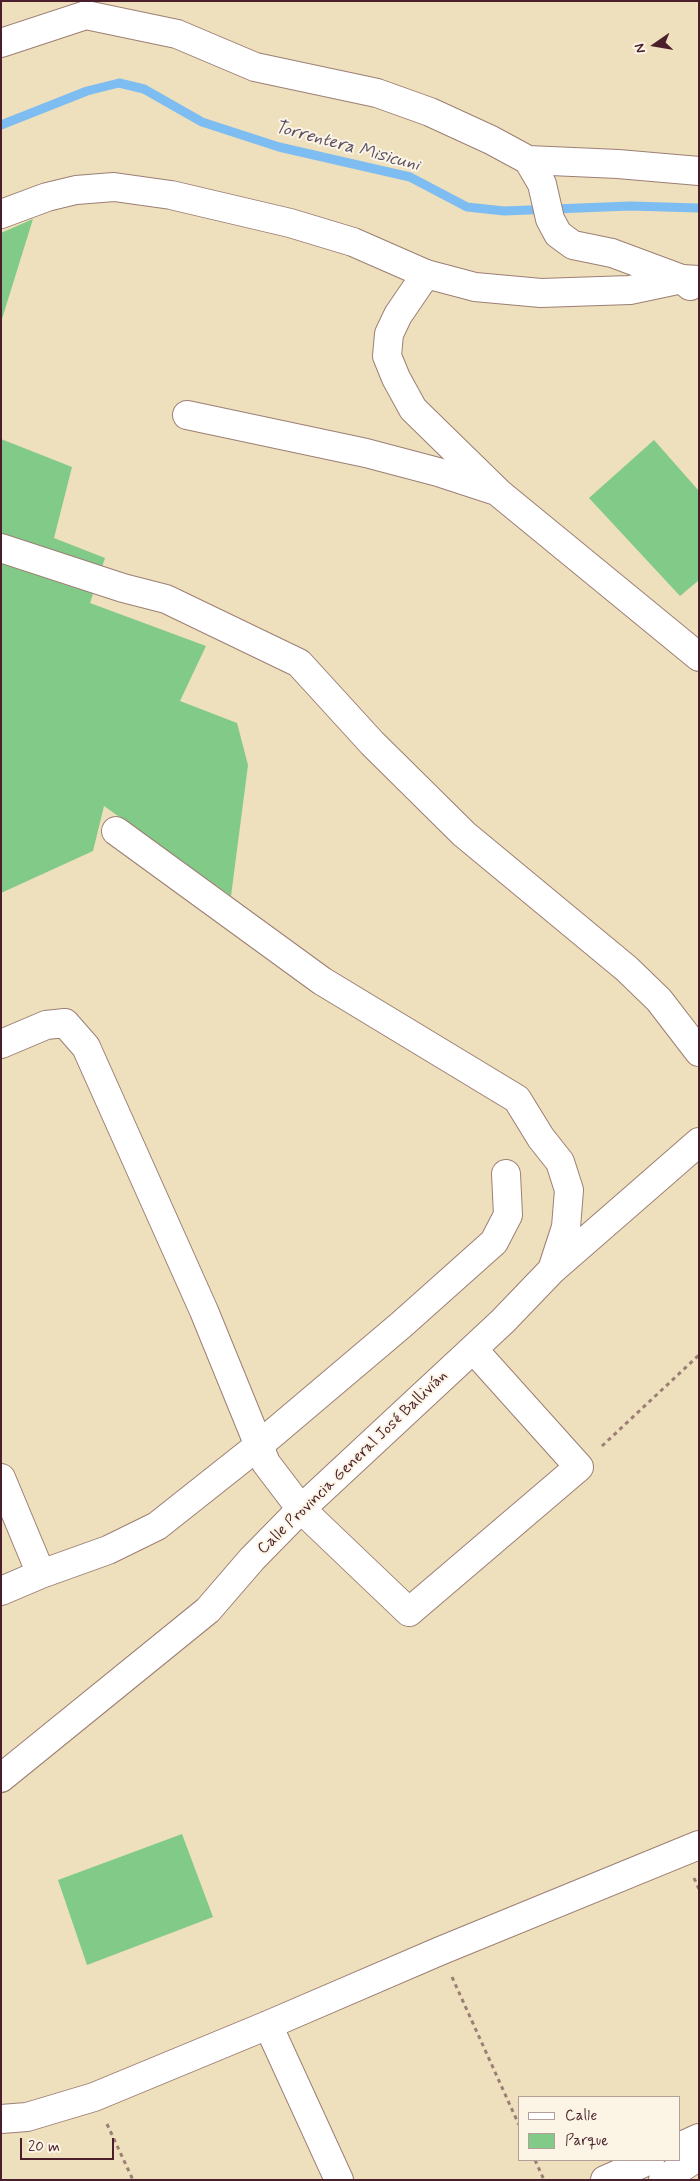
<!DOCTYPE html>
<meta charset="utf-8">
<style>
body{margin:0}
#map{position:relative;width:700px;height:2181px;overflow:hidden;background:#eedfbd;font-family:Mynerve,sans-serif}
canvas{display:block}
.frame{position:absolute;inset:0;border:2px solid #4a1f2b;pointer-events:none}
.legend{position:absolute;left:518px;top:2096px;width:162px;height:65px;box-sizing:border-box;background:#fcf5e5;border:1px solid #b59f9b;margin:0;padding:6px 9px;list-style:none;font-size:15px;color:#4a1f2b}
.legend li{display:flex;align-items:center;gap:10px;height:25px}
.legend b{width:25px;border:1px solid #b59f9b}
.north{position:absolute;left:630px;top:20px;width:50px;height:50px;-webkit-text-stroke:4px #fcf5e5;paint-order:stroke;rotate:257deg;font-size:14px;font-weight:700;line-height:20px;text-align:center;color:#4a1f2b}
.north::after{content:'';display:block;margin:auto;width:18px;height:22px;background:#4a1f2b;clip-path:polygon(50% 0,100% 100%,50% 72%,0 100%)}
.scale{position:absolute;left:20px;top:2138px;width:94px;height:22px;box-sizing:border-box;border:2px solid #4a1f2b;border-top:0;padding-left:6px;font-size:15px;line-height:18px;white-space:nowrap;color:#4a1f2b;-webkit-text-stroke:4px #fcf5e5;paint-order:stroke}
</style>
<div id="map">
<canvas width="700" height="2181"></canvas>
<div class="frame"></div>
<ul class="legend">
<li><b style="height:6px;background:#fff"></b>Calle</li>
<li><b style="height:14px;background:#81ca87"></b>Parque</li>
</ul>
<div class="north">N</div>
<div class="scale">20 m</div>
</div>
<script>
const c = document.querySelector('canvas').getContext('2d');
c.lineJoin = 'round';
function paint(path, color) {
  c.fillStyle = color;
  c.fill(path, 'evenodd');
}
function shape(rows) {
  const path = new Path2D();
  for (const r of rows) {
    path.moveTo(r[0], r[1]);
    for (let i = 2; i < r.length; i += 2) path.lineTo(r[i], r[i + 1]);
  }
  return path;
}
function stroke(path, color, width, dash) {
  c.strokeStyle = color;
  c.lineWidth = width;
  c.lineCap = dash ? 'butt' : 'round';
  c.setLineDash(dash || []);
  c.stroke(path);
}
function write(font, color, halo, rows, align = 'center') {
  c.font = font + ' Mynerve,sans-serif';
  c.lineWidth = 4;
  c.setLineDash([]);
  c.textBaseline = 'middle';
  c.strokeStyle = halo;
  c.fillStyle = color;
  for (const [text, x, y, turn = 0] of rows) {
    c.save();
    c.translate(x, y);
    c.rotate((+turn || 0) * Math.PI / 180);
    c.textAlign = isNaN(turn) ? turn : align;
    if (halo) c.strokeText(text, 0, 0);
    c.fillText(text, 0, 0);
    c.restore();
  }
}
const green = shape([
 [33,219,1,322,1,233],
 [1,439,72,467,54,538,105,558,90,603,206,646,180,701,237,723,248,765,231,896,104,806,93,851,1,893],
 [654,440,699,491,699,580,680,596,589,498],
 [182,1834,213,1917,87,1965,58,1880]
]);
const stream = shape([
 [1,125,87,91,119,83,144,89,202,122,279,147,410,177,467,207,504,211,630,206,699,208]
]);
const path = shape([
 [602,1446,699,1355],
 [694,1878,699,1889],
 [452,1977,519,2125],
 [107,2124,133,2180],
 [535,2160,544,2180]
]);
const minor = shape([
 [1,43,86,15,177,34,255,67,377,93,430,112,491,140,528,160,618,164,699,171],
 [528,160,542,184,550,219,558,234,573,245,612,253,682,279,690,286],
 [426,274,398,315,389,334,387,356,396,378,413,409,499,493,699,657],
 [187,415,366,453,438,472,493,490],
 [1,548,123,588,166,599,299,663,372,743,464,834,627,969,659,1000,699,1052],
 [116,831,322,981,517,1099,541,1138,560,1162,569,1190,566,1227,552,1270],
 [473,1349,579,1467,409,1612,301,1509,473,1349,503,1321,551,1271,699,1142],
 [1,1478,41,1574],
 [1,1591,41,1574,108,1550,157,1526,258,1446,401,1325,494,1242,508,1215,506,1174],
 [268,2025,339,2180],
 [1,2119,27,2117,94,2097,268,2025,440,1951,699,1845],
 [663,2180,699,2156]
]);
const tertiary = shape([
 [1,214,47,197,76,190,114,187,171,195,290,223,353,242,426,274,475,287,541,293,630,290,682,279,699,280],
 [1,1044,46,1025,65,1023,86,1047,204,1311,266,1463,301,1509,252,1559,208,1610,1,1778],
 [679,2147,699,2138],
 [605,2180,650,2160]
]);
const streetNames = [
 ["Calle Provincia General José Ballivián",353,1463,-44]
];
const waterNames = [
 ["Torrentera Misicuni",347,147,15]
];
paint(green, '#81ca87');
stroke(stream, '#7dbdf1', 9);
stroke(minor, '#9c7f74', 30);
stroke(tertiary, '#9c7f74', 30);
stroke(path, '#9c7f74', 3, [4, 4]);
stroke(minor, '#fff', 28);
stroke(tertiary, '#fff', 28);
write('16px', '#4a1f2b', '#fcf5e5', streetNames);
write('italic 18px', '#594e66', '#fcf5e5', waterNames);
</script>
